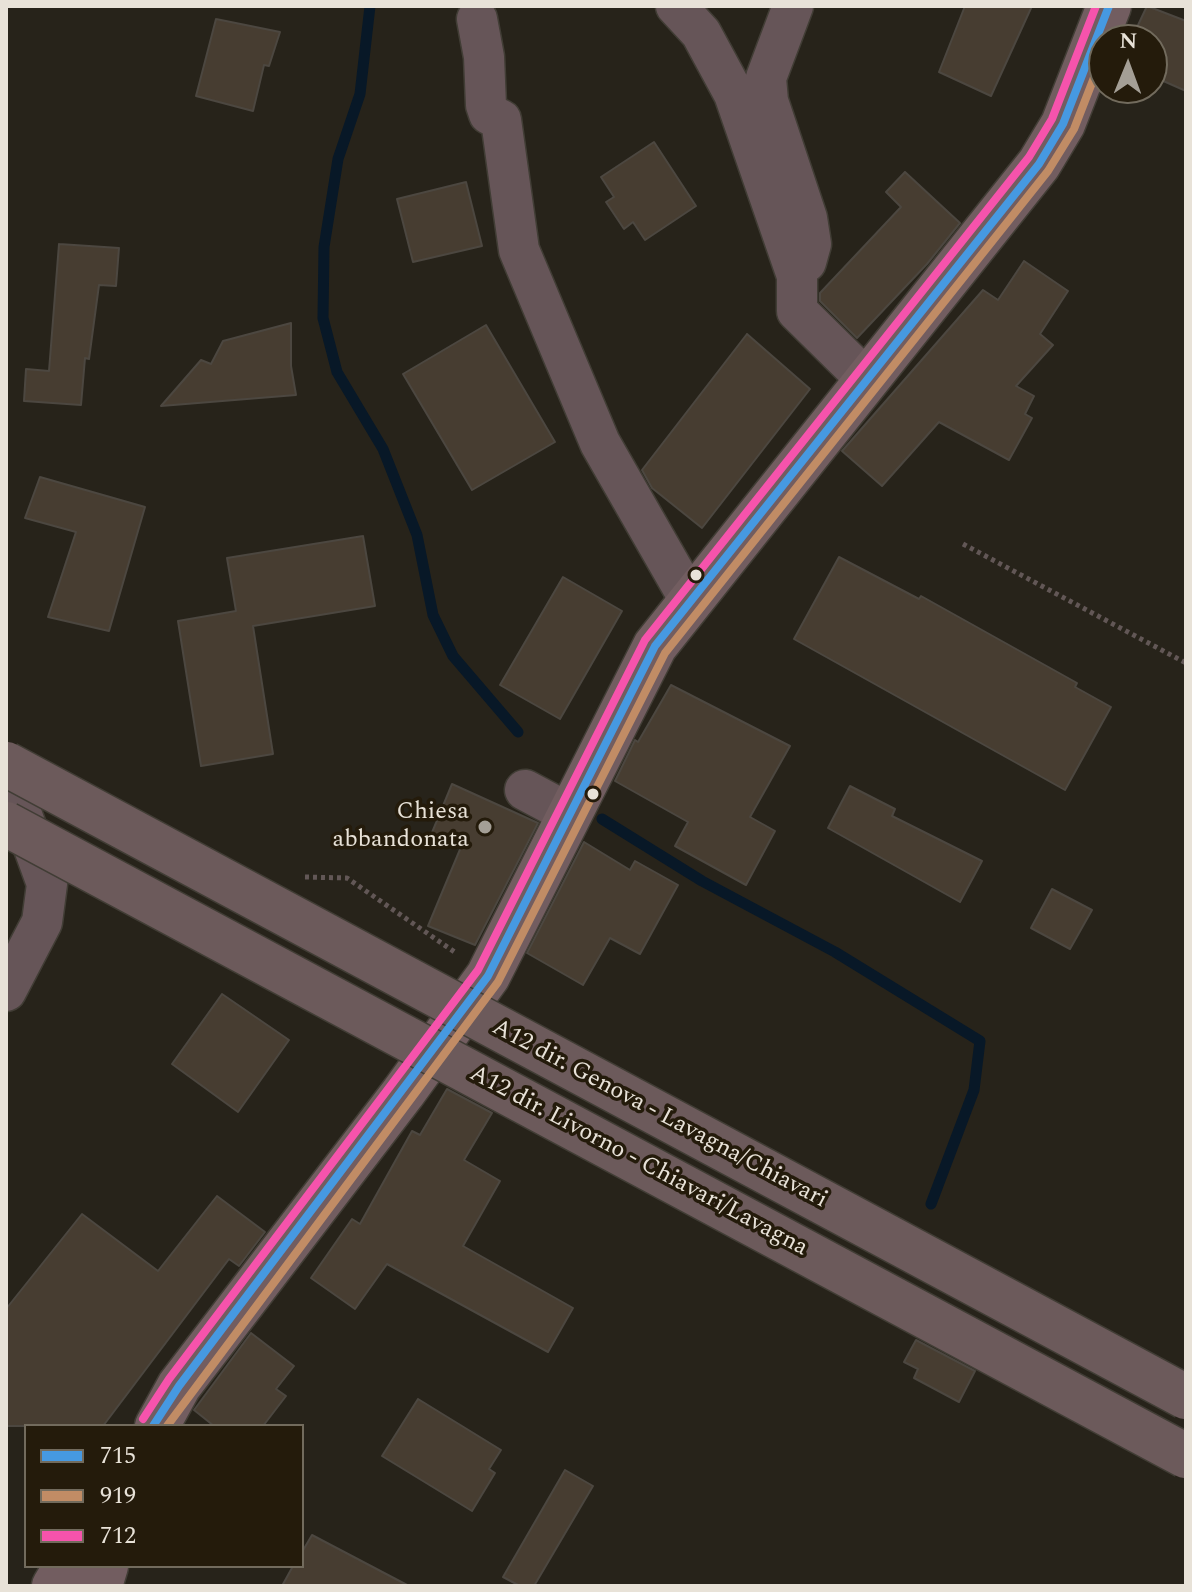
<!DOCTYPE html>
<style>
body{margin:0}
#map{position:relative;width:1192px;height:1592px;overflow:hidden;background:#27231a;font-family:Spectral,serif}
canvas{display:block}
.frame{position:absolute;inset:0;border:8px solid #e8e2d8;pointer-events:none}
.legend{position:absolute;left:24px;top:1424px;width:280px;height:144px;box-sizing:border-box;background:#241b0b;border:2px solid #726b5d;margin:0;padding:10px 14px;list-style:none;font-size:24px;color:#e8e2d8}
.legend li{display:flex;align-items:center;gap:16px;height:40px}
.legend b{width:40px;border:2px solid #726b5d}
.north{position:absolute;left:1088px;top:24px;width:80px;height:80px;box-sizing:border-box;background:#241b0b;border:2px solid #726b5d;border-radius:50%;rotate:1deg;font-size:22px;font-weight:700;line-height:32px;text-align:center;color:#e8e2d8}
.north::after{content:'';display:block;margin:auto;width:28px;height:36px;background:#a49f96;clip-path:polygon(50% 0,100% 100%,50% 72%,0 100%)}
</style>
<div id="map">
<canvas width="1192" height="1592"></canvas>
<div class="frame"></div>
<ul class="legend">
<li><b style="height:10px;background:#4699e1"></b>715</li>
<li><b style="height:10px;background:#c18c65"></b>919</li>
<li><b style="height:10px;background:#f653ac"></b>712</li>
</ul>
<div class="north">N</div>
</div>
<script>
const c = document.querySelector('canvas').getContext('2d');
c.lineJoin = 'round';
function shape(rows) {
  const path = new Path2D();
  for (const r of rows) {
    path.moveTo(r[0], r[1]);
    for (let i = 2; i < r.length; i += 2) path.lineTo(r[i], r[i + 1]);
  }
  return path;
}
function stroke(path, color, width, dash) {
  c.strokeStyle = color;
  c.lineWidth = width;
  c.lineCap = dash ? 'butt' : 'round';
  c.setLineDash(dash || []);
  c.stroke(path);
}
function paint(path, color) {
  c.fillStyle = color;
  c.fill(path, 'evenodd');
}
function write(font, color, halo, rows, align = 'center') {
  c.font = font + ' Spectral,serif';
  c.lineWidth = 7;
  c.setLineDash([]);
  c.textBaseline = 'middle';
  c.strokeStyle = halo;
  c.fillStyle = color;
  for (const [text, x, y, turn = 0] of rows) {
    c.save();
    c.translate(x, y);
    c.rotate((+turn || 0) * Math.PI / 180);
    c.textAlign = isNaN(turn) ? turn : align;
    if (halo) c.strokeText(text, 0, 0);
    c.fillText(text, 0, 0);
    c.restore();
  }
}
const stream = shape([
 [370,6,360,94,338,159,324,247,323,318,337,372,383,449,417,535,433,615,453,656,518,732],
 [602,819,702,881,835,952,980,1041,974,1090,931,1204]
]);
const building = shape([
 [965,6,1032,6,991,96,939,72,965,6],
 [1147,6,1186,21,1186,91,1152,76,1152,40,1131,40,1147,6],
 [216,19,280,32,269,66,264,65,253,111,196,96,216,19],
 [654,142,696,206,645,240,633,222,624,229,606,202,614,197,601,177,654,142],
 [905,172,960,223,927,264,857,338,820,301,820,293,901,207,886,192,905,172],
 [466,182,482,246,413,262,397,199,466,182],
 [59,244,119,248,116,286,99,285,89,359,85,358,81,405,24,401,26,369,49,371,59,244],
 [1024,261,1068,291,1040,334,1053,345,1016,386,1034,396,1025,414,1032,418,1009,460,939,422,882,486,842,451,983,290,998,300,1024,261],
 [291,323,291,366,296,395,161,406,201,360,211,364,223,341,291,323],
 [486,325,555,442,472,490,403,374,486,325],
 [747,334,810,389,702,528,652,488,642,470,747,334],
 [40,477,145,507,109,631,48,617,76,532,25,518,40,477],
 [363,536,375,606,253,626,273,754,201,766,178,621,236,611,227,558,363,536],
 [839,557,919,599,921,596,1077,683,1075,687,1111,707,1065,790,794,639,839,557],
 [563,577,622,611,560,719,500,685,563,577],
 [671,685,790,746,750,817,775,831,746,885,675,846,688,822,615,781,635,740,638,742,671,685],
 [452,784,538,823,475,945,428,926,461,847,431,835,452,784],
 [850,786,895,809,892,816,982,861,960,902,828,828,850,786],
 [584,842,630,870,635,861,678,885,640,954,610,938,583,985,527,953,584,842],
 [1052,889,1092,910,1070,949,1031,928,1052,889],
 [222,994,289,1040,238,1112,172,1064,222,994],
 [447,1089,492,1113,464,1160,500,1181,463,1246,573,1308,548,1352,387,1264,355,1309,311,1278,352,1219,360,1224,412,1131,420,1135,447,1089],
 [217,1196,265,1232,239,1266,229,1259,103,1426,6,1426,6,1309,82,1214,158,1271,217,1196],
 [251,1333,294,1366,276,1389,286,1396,263,1426,214,1426,194,1410,251,1333],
 [916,1340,975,1371,959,1402,914,1378,918,1369,904,1362,916,1340],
 [418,1399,501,1450,489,1469,495,1473,472,1511,382,1456,418,1399],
 [565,1470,593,1486,534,1586,520,1586,503,1577,565,1470],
 [312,1535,409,1586,282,1586,293,1566,302,1566,302,1552,312,1535]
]);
const path = shape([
 [963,544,1186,663],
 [305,877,347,878,456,953]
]);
const minor = shape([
 [676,6,701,33,734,94,797,276,797,311,866,379],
 [793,6,766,78,768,101,807,218,811,244,806,262],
 [477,19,484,57,486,105,489,114,501,120,519,250,600,443,691,602],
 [6,771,47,884,42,922,6,991],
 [525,790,568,813]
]);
const major = shape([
 [157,1426,179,1386,403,1093,488,976,655,646,1039,164,1063,124,1109,6],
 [54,1586,66,1566],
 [100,1586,106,1566]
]);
const highwayBridge = shape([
 [6,764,1186,1397],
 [6,824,1186,1456]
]);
const bus1 = shape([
 [153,1426,179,1386,488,976,655,646,1039,164,1063,124,1109,6]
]);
const bus2 = shape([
 [167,1426,498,982,665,653,1048,171,1074,129,1104,52]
]);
const bus3 = shape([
 [143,1419,169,1379,478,970,645,640,1029,157,1052,119,1096,6]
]);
const markers = [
 [696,575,7,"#e8e2d8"],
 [593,794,7,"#e8e2d8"],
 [485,827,8,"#a49f96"]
];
const poiNames = [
 ["Chiesa",469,813],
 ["abbandonata",469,841]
];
const streetNames = [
 ["A12 dir. Genova - Lavagna/Chiavari",659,1115,28],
 ["A12 dir. Livorno - Chiavari/Lavagna",638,1162,28]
];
stroke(stream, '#081827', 11);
paint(building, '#473d31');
stroke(building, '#4c4740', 2);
stroke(minor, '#413d35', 43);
stroke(major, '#413d35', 47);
stroke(path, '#625756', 5, [4, 4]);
stroke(minor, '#665558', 40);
stroke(major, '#725d60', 44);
stroke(highwayBridge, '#413d35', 47, []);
stroke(highwayBridge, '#6c5a5b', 44);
stroke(bus1, '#4699e1', 8);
stroke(bus2, '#c18c65', 8);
stroke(bus3, '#f653ac', 8);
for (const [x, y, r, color] of markers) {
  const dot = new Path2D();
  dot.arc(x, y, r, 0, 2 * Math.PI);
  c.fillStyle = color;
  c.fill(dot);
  stroke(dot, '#241b0b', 3);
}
write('24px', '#e8e2d8', '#241b0b', poiNames, 'right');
write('24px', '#e8e2d8', '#241b0b', streetNames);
</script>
